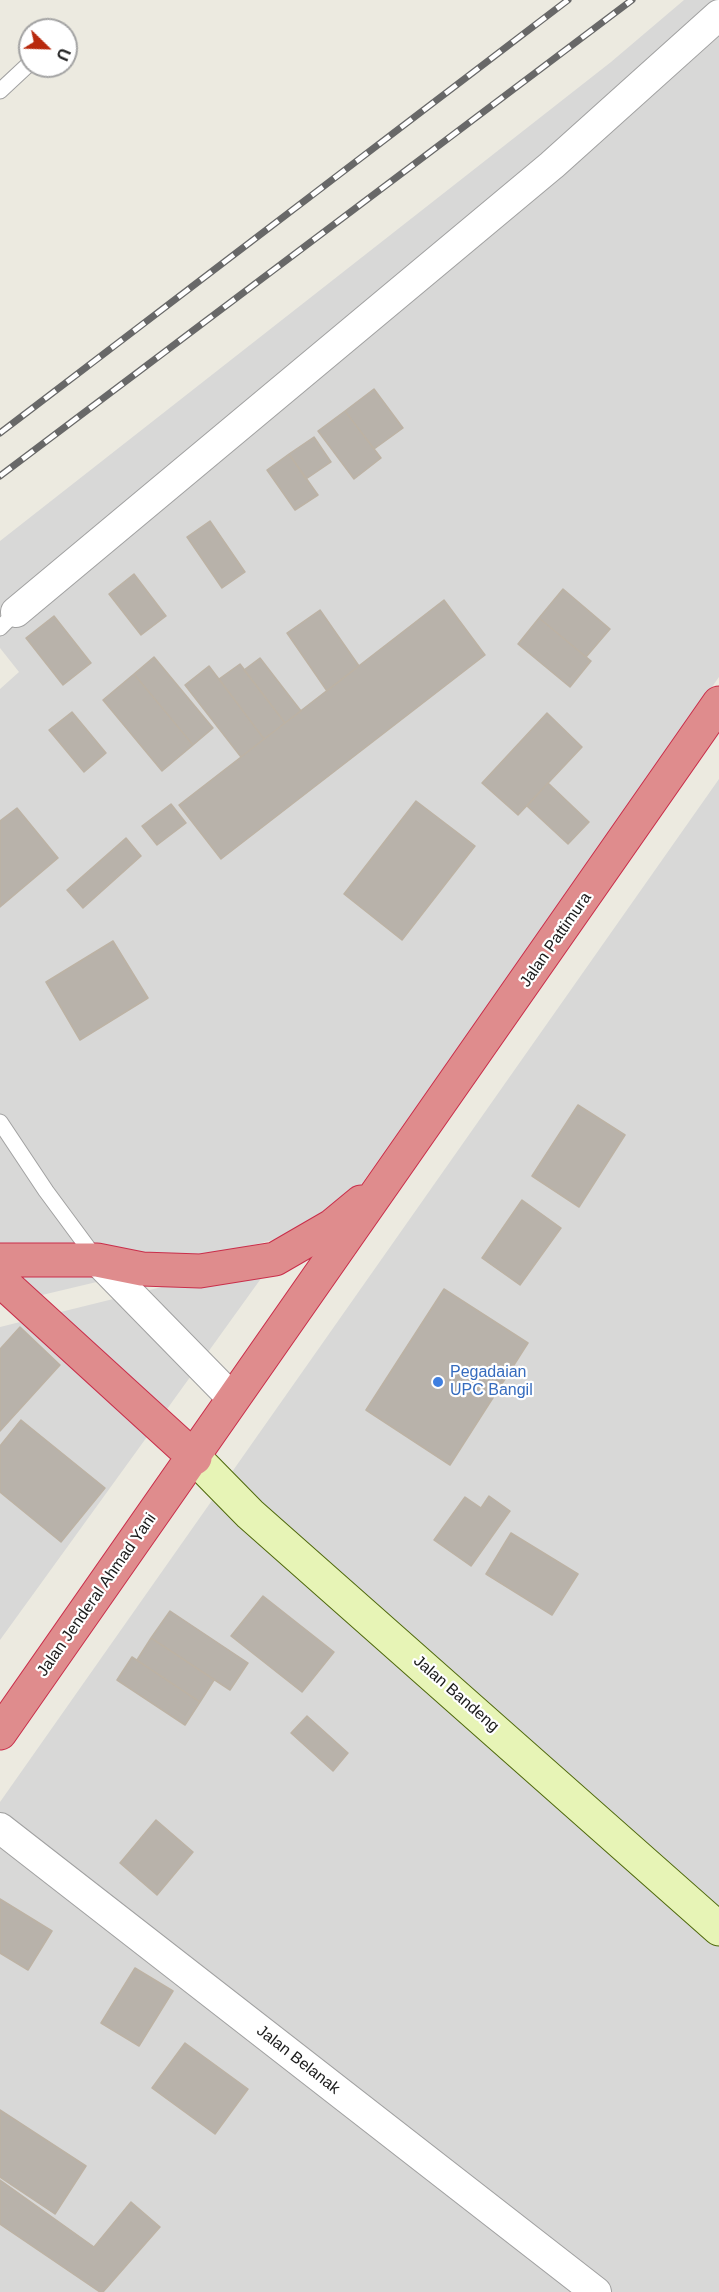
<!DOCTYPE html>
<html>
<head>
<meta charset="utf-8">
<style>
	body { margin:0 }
	#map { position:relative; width:719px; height:2292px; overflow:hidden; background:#eceae0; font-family:Helvetica,sans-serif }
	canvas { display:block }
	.north { position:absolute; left:18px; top:18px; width:60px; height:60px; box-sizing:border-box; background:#fff; border:2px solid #a3a3a3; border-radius:50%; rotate:113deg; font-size:16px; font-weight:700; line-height:24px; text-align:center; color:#1a1a1a }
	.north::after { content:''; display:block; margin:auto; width:21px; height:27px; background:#b8290d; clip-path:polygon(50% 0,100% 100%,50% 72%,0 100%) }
</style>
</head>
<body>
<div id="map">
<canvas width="719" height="2292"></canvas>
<div class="north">U</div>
</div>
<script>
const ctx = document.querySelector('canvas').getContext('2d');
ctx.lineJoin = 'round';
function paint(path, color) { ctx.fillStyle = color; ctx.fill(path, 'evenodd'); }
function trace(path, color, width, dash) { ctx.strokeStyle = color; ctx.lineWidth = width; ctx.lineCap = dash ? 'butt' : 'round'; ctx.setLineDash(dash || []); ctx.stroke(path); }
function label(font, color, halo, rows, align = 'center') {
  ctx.font = font + ' Helvetica,sans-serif'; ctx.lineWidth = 4.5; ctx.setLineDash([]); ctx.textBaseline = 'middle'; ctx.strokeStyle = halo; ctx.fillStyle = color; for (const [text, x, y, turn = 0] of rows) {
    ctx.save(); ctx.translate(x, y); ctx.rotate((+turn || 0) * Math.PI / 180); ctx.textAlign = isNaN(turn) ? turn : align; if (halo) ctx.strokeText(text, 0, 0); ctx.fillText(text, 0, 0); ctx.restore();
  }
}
const residential = new Path2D(`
	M 684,0 L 719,0 L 719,677 L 332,1226 L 0,1305 L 0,689 L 19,672 L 0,648 L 0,541 L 611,62 Z
	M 719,779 L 719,2292 L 0,2292 L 0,1802 Z
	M 275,1259 L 157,1423 L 0,1640 L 0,1327 Z`);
const building = new Path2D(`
	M 374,389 L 403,428 L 374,449 L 345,411 Z
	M 345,411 L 381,458 L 354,479 L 318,431 Z
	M 314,437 L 331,462 L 306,479 L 289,454 Z
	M 289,454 L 318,495 L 295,510 L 267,470 Z
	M 210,521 L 245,572 L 222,588 L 187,537 Z
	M 134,574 L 166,616 L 141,635 L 109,594 Z
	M 563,589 L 610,629 L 586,657 L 539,618 Z
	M 444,600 L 485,655 L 221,859 L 179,805 Z
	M 320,610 L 359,666 L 327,691 L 287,633 Z
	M 54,616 L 91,663 L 63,685 L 26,638 Z
	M 539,618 L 591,661 L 570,687 L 518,644 Z
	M 154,657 L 213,728 L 193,745 L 134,674 Z
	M 260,658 L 301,711 L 285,723 L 244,670 Z
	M 240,664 L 285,723 L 264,739 L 219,679 Z
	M 209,666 L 264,739 L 241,757 L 185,685 Z
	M 134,674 L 193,745 L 162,771 L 103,700 Z
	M 72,712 L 106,753 L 84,772 L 49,730 Z
	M 547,713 L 582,747 L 518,815 L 482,783 Z
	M 548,783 L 589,822 L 568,844 L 527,806 Z
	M 416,801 L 475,846 L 402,940 L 344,894 Z
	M 171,804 L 186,823 L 157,845 L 142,826 Z
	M 17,808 L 58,858 L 0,907 L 0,821 Z
	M 126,838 L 141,856 L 83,908 L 67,890 Z
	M 113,941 L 148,998 L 80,1040 L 46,982 Z
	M 578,1105 L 625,1135 L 579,1207 L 532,1176 Z
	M 522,1200 L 561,1228 L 520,1285 L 482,1258 Z
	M 444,1289 L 528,1343 L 450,1465 L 366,1410 Z
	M 20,1327 L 60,1365 L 0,1431 L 0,1349 Z
	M 21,1420 L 105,1488 L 61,1542 L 0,1492 L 0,1446 Z
	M 489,1496 L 510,1511 L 471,1566 L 434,1540 L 465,1497 L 481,1508 Z
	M 511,1533 L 578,1574 L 552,1615 L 486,1574 Z
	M 263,1596 L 334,1652 L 302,1692 L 231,1636 Z
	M 170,1611 L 248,1663 L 230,1690 L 151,1638 Z
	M 151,1638 L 214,1680 L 200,1702 L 137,1660 Z
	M 132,1657 L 200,1702 L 185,1725 L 117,1680 Z
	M 307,1716 L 348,1753 L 333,1771 L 291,1733 Z
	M 156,1820 L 193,1852 L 157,1895 L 120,1863 Z
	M 0,1899 L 52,1931 L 28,1970 L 0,1953 Z
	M 135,1968 L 173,1991 L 139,2046 L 101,2023 Z
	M 185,2043 L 248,2089 L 215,2134 L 152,2088 Z
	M 0,2110 L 86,2166 L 55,2214 L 0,2177 Z
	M 0,2180 L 94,2247 L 131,2202 L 160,2227 L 103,2292 L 100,2292 L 0,2224 Z`);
const lane = new Path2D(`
	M 0,91 L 30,63
	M 0,628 L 16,612
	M 0,1122 L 46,1191 L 97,1260`);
const street = new Path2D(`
	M 16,612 L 552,165 L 719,15
	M 97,1260 L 233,1399
	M 0,1828 L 596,2292`);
const secondary = new Path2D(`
	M 195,1458 L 250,1514 L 719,1929`);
const highway = new Path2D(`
	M 0,1260 L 97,1260 L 142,1269 L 200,1271 L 275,1259 L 332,1226 L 361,1202
	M 0,1280 L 195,1458
	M 0,1733 C 241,1391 481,1048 719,703`);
const rail = new Path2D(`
	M 0,433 L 568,0
	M 0,476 L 632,0`);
const markers = [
	[438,1382,6,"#3f7fe0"]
];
const streetNames = [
	["Jalan Pattimura",556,940,-55],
	["Jalan Jenderal Ahmad Yani",97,1595,-55],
	["Jalan Bandeng",456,1694,41],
	["Jalan Belanak",298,2060,38]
];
const shopNames = [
	["Pegadaian",450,1373],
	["UPC Bangil",450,1391]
];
paint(residential, '#d8d8d7');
paint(building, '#b8b2aa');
trace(building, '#bcb2a4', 1.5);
trace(lane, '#a1a1a1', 17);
trace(street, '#a1a1a1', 32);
trace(secondary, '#4e680b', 35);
trace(highway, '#c92e4a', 35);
trace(lane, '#fff', 15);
trace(street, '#fff', 30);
trace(secondary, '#e7f4b6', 33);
trace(highway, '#df8c8d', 33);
trace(rail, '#686868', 7);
trace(rail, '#fff', 4.5, [14]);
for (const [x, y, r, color] of markers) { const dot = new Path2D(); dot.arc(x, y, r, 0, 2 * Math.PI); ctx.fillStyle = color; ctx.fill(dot); trace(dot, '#fff', 2); }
label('16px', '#1a1a1a', '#fff', streetNames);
label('16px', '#366cbe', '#fff', shopNames, 'left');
</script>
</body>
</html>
